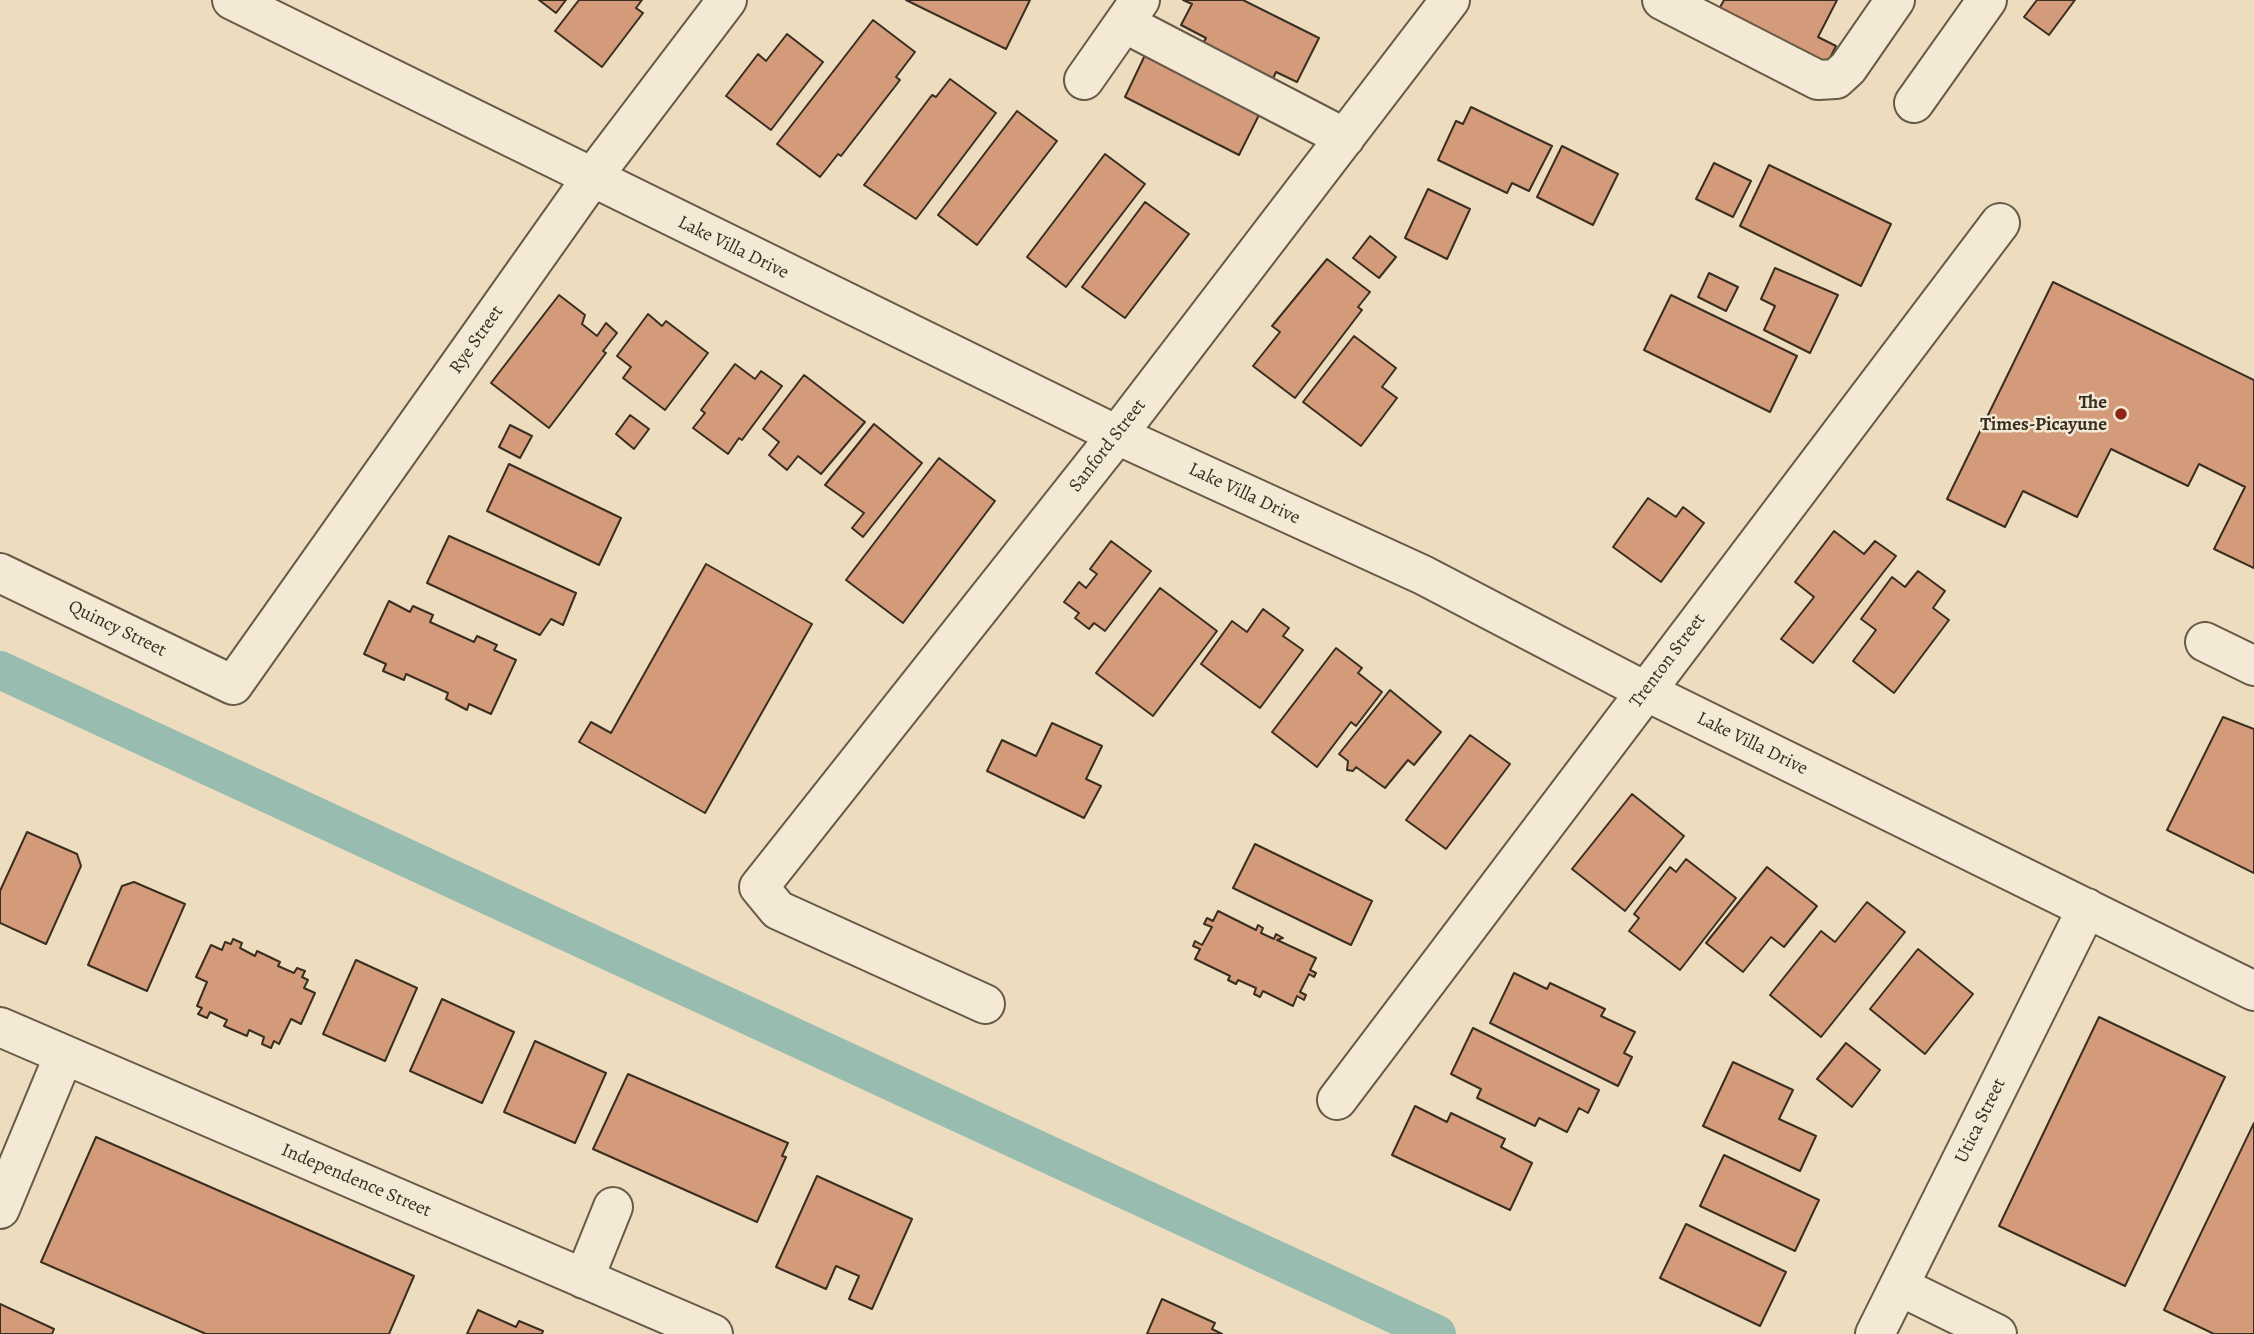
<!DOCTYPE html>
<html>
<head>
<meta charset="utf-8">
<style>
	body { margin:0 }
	canvas { display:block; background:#edddbe }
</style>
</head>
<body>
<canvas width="2254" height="1334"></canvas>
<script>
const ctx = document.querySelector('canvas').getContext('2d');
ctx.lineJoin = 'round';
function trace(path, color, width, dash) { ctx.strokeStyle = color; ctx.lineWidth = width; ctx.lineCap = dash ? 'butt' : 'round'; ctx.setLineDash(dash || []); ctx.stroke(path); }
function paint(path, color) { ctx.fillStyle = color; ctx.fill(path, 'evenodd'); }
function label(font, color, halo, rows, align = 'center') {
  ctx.font = font + ' Alegreya,serif'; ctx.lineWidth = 5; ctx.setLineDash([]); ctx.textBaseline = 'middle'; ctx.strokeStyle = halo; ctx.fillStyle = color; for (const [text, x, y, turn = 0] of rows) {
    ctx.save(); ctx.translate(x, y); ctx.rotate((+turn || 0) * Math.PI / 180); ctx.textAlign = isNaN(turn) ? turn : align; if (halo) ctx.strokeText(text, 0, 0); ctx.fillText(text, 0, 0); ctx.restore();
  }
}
const canal = new Path2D(`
	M 0,670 L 1437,1334`);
const building = new Path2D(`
	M 539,0 L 566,0 L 556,13 Z
	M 579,0 L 642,0 L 636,8 L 643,13 L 602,67 L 555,31 Z
	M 906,0 L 1030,0 L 1006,49 Z
	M 1183,0 L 1243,0 L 1319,38 L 1297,82 L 1276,72 L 1272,81 L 1202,45 L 1206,38 L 1181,25 L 1192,4 Z
	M 1724,0 L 1837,0 L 1818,37 L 1836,46 L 1825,68 L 1718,11 Z
	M 2037,0 L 2075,0 L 2049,35 L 2024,17 Z
	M 873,20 L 915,52 L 896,77 L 900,80 L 841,156 L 838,154 L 820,177 L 777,144 Z
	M 787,34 L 823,62 L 771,130 L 726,96 L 758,54 L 766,61 Z
	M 1146,53 L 1261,111 L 1239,155 L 1125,97 Z
	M 950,79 L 996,113 L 916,219 L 864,185 L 932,95 L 936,97 Z
	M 1471,107 L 1552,146 L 1529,191 L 1512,183 L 1507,193 L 1438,160 L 1456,121 L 1463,124 Z
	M 1017,111 L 1057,141 L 977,245 L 938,215 Z
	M 1562,146 L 1618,174 L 1593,225 L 1537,197 Z
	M 1105,154 L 1145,184 L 1066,287 L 1027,257 Z
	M 1714,163 L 1751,181 L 1733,217 L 1696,199 Z
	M 1769,165 L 1891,224 L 1861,286 L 1740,226 Z
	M 1428,189 L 1470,209 L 1447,259 L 1405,238 Z
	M 1145,202 L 1189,234 L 1125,318 L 1082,287 Z
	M 1370,236 L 1396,257 L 1379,278 L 1353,258 Z
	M 1327,259 L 1370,292 L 1358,307 L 1362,310 L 1295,398 L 1253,366 L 1280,332 L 1272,326 Z
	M 1775,268 L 1838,295 L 1810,353 L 1764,330 L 1775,306 L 1761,299 Z
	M 1709,273 L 1738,287 L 1726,311 L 1698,297 Z
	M 2053,282 L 2254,380 L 2254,568 L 2214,549 L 2245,487 L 2199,464 L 2188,486 L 2111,449 L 2077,517 L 2023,491 L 2005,527 L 1947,499 Z
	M 559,295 L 585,315 L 582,324 L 597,336 L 606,323 L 617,333 L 603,351 L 606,353 L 549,428 L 491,383 Z
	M 1671,295 L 1797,356 L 1770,412 L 1644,350 Z
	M 648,314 L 662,326 L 666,321 L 708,353 L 665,410 L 623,378 L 631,367 L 617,356 Z
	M 1354,336 L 1396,368 L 1382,387 L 1397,398 L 1361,446 L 1303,402 Z
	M 735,364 L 755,379 L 761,371 L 782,386 L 742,440 L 739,438 L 728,454 L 693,428 L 705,413 L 701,410 Z
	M 804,375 L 865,422 L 821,474 L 798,456 L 787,470 L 769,455 L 779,442 L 763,429 Z
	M 630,415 L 649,429 L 634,449 L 616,434 Z
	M 874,424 L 922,463 L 863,537 L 852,528 L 864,513 L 825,485 Z
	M 510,425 L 532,436 L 520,458 L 499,447 Z
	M 939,458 L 995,501 L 903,623 L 846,580 Z
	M 509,464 L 621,518 L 599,565 L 487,511 Z
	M 1648,498 L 1676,517 L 1683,507 L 1704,523 L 1661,582 L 1613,547 Z
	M 1834,531 L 1864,554 L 1875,541 L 1896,556 L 1813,663 L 1781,639 L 1814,597 L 1795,582 Z
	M 449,536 L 576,593 L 563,625 L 551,619 L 540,635 L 427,583 Z
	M 1111,541 L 1151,571 L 1105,631 L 1094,623 L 1089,629 L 1075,618 L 1079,613 L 1064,602 L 1079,582 L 1086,588 L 1097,574 L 1090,569 Z
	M 706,564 L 812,624 L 705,813 L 579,742 L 591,722 L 611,733 Z
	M 1918,571 L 1945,591 L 1933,608 L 1949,620 L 1894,693 L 1853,661 L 1876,630 L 1861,619 L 1892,577 L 1905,587 Z
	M 1160,588 L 1217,631 L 1153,716 L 1096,673 Z
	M 389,601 L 410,612 L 413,606 L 433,615 L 430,622 L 474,642 L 477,636 L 497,645 L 494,650 L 516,660 L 491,714 L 469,704 L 467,710 L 446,699 L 448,693 L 406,674 L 404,680 L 383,671 L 386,664 L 364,654 Z
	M 1263,609 L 1289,628 L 1283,636 L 1303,650 L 1260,708 L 1201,664 L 1232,621 L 1247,632 Z
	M 1336,648 L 1362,668 L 1358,673 L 1382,692 L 1356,726 L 1351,722 L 1317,767 L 1272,732 Z
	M 1390,690 L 1441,732 L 1414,765 L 1408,760 L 1385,788 L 1356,767 L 1353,771 L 1347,770 L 1348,761 L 1339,754 Z
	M 2223,717 L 2254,729 L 2254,873 L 2167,830 Z
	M 1052,723 L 1102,746 L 1086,779 L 1101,786 L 1084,818 L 987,771 L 1002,740 L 1036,756 Z
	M 1470,735 L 1510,764 L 1446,849 L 1406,820 Z
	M 1632,794 L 1684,836 L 1625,911 L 1572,869 Z
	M 27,832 L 77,854 L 81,866 L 46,944 L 0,923 L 0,891 Z
	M 1255,844 L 1372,901 L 1351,945 L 1233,888 Z
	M 1686,859 L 1736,898 L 1680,970 L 1629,931 L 1639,918 L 1634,914 L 1670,867 L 1676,872 Z
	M 1767,867 L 1817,906 L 1784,947 L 1771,937 L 1743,972 L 1706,943 Z
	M 134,882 L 185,904 L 147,991 L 88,965 L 122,886 Z
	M 1867,902 L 1905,932 L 1821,1037 L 1770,995 L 1821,931 L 1835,942 Z
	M 1218,911 L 1256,930 L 1258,925 L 1263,928 L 1261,933 L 1274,939 L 1276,934 L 1283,938 L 1277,940 L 1316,958 L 1310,970 L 1316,973 L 1314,977 L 1309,974 L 1300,992 L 1306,995 L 1304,1000 L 1297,996 L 1293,1006 L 1263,991 L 1260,997 L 1254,994 L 1256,988 L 1238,980 L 1236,984 L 1228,980 L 1230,976 L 1195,959 L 1200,949 L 1193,946 L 1195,941 L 1202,945 L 1212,927 L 1204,924 L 1207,918 L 1213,921 Z
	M 233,939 L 242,943 L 240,948 L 255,956 L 257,951 L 280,962 L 278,966 L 294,973 L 297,968 L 305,971 L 302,977 L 308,980 L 304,988 L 315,993 L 301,1024 L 291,1019 L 279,1044 L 274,1041 L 271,1048 L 262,1044 L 264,1037 L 249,1030 L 247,1036 L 224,1026 L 227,1020 L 210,1012 L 207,1018 L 198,1014 L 202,1008 L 197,1006 L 207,982 L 196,977 L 211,945 L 222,950 L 225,942 L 231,944 Z
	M 1918,949 L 1973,994 L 1925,1054 L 1870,1009 Z
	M 356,960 L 417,988 L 385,1061 L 323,1034 Z
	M 1514,973 L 1547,989 L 1550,983 L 1605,1009 L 1601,1016 L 1635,1032 L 1624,1053 L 1632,1057 L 1618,1086 L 1490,1023 Z
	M 442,999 L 514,1032 L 482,1103 L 410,1071 Z
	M 2099,1017 L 2225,1077 L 2125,1286 L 1999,1226 Z
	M 1473,1028 L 1599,1090 L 1588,1113 L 1579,1108 L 1567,1132 L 1539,1118 L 1535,1126 L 1477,1098 L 1481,1089 L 1451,1074 Z
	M 535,1041 L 606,1073 L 575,1143 L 504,1112 Z
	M 1846,1043 L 1880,1070 L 1852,1107 L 1817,1079 Z
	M 1733,1062 L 1793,1090 L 1779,1119 L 1816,1136 L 1800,1171 L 1703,1126 Z
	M 628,1074 L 788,1143 L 782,1156 L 786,1157 L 757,1222 L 593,1149 Z
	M 1415,1106 L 1447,1122 L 1451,1113 L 1505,1139 L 1501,1147 L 1532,1163 L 1510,1210 L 1392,1155 Z
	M 2254,1123 L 2254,1334 L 2214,1334 L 2164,1310 Z
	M 96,1137 L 414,1276 L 389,1334 L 206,1334 L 41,1262 Z
	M 1724,1155 L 1819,1200 L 1795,1251 L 1700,1206 Z
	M 817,1176 L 912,1219 L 872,1309 L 849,1299 L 859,1276 L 836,1266 L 826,1289 L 776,1267 Z
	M 1686,1224 L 1786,1272 L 1760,1326 L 1660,1278 Z
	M 1162,1299 L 1215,1323 L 1212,1329 L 1222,1334 L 1147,1334 Z
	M 0,1304 L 54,1329 L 52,1334 L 0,1334 Z
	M 478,1310 L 516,1327 L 519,1321 L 543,1331 L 542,1334 L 467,1334 Z`);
const minor = new Path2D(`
	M 232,0 L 1117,435 L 1423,575 L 1645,691 L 2254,991
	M 1662,0 L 1818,80 L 1836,79 L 1848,68 L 1895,0
	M 1124,23 L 1345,138
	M 1084,80 L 1140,0
	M 1914,103 L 1987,0
	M 0,573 L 233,685 L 591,179 L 727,0
	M 2205,642 L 2254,666
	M 985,1004 L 778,910 L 759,887 L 1117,435 L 1450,0
	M 0,1027 L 713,1334
	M 1337,1100 L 2000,223
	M 0,1209 L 64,1055
	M 584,1279 L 613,1207
	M 1899,1286 L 1997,1334
	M 1875,1334 L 2087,908`);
const markers = [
	[2121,414,7,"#8f2418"]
];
const streetNames = [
	["Lake Villa Drive",733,248,26],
	["Rye Street",477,340,-55],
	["Sanford Street",1108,446,-52],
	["Lake Villa Drive",1244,494,25],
	["Quincy Street",117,629,26],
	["Trenton Street",1668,661,-53],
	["Lake Villa Drive",1752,744,26],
	["Utica Street",1981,1121,-64],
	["Independence Street",356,1181,23]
];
const poiNames = [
	["The",2107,403],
	["Times-Picayune",2107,425]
];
trace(canal, '#99bcb0', 38);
paint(building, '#d49b7b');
trace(building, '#3a2e21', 2);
trace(minor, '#675a48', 42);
trace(minor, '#f3e9d5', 38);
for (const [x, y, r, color] of markers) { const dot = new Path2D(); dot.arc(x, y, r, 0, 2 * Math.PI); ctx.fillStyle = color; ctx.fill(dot); trace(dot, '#f3e9d5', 2.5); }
label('19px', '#3a2e21', '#f3e9d5', streetNames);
label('bold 19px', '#3a2e21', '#f3e9d5', poiNames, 'right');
</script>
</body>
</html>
